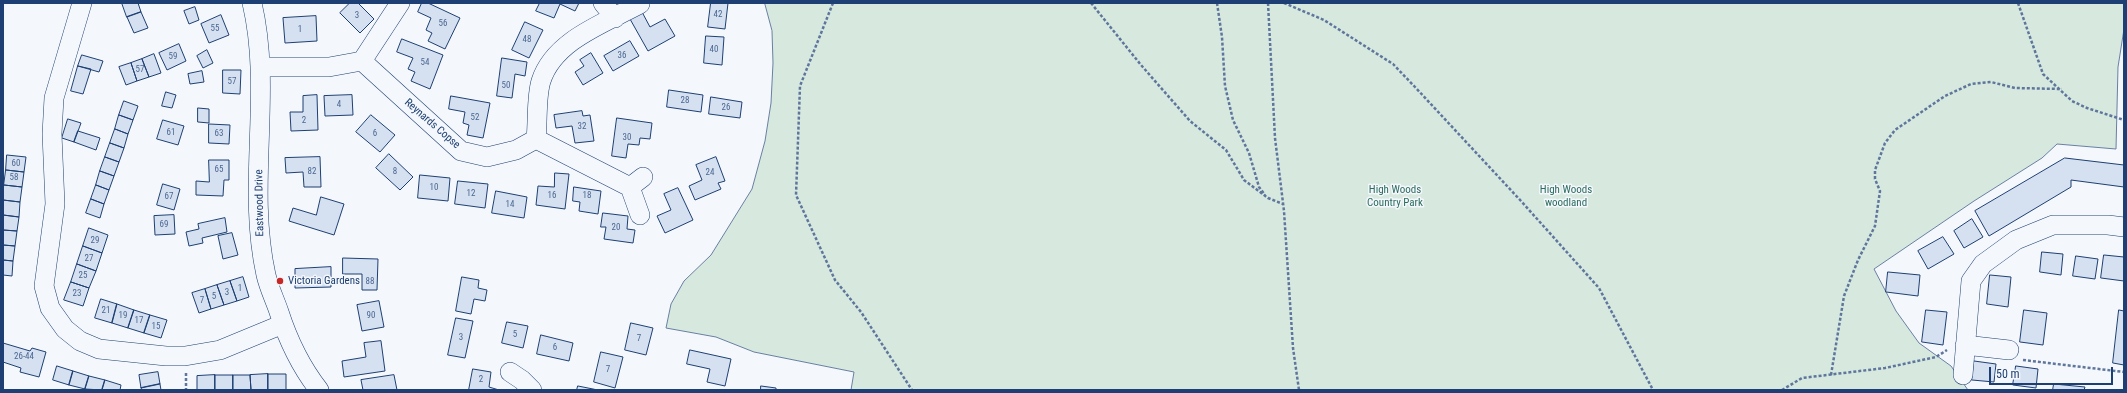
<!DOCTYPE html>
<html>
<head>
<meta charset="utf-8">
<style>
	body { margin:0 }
	#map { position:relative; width:2127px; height:393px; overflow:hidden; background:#f4f7fb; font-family:"Roboto Condensed",sans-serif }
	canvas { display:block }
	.frame { position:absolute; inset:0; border:4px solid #1d3f73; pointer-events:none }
	.scale { position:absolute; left:1989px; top:367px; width:124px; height:18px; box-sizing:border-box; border:2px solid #1d3f73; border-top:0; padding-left:5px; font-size:12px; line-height:14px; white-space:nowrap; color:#1d3f73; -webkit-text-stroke:3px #f4f7fb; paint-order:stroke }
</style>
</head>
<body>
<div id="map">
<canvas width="2127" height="393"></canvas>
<div class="frame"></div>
<div class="scale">50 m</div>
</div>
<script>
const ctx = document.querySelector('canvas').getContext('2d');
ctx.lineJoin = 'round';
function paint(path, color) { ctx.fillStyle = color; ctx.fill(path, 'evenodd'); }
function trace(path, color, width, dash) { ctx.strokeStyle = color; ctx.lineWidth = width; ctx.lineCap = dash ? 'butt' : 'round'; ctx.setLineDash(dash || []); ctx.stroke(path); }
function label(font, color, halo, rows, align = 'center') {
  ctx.font = font + ' "Roboto Condensed",sans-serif'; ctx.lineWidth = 3; ctx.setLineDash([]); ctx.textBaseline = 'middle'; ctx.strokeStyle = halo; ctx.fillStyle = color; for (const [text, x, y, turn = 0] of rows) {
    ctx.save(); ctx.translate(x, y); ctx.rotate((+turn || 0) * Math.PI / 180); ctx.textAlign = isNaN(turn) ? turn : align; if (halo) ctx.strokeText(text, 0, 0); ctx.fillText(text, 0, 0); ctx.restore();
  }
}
const green = new Path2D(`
	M 765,3 L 2124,3 L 2124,29 L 2118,67 L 2116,149 L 2057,144 L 2042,158 L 1974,201 L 1874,269 L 1896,311 L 1919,343 L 1951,366 L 1968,390 L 851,390 L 854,372 L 754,352 L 716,337 L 666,328 L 671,304 L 684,281 L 711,255 L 752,189 L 765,141 L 771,103 L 773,63 L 772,31 Z`);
const building = new Path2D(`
	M 122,3 L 138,3 L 141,12 L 127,17 Z
	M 350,3 L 358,3 L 374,19 L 360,33 L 340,13 Z
	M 422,3 L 428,3 L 460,18 L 445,49 L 428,41 L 432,33 L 426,30 L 431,18 L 418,12 Z
	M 540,3 L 579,3 L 575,11 L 560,4 L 554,18 L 536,11 Z
	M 711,3 L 728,3 L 725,29 L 708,27 Z
	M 195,7 L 199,20 L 189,24 L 184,11 Z
	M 141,12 L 148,28 L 134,33 L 127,17 Z
	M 642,12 L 650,27 L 665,19 L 675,36 L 648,51 L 630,19 Z
	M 221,15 L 229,35 L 209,43 L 201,24 Z
	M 316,16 L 317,41 L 285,43 L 283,18 Z
	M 525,22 L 543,30 L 529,58 L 512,50 Z
	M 706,36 L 724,37 L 722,65 L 704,63 Z
	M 402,39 L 443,55 L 430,89 L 411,81 L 415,72 L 408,69 L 413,58 L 397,52 Z
	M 630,41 L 639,56 L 613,71 L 604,56 Z
	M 179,44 L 186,61 L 167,70 L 159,53 Z
	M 207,50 L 213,63 L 203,68 L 197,56 Z
	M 591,53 L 603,73 L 583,85 L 575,72 L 584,66 L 580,60 Z
	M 154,54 L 161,73 L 149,77 L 142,59 Z
	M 82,55 L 103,61 L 99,72 L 78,66 Z
	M 502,58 L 527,62 L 525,76 L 515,74 L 512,98 L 497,96 Z
	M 142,59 L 149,77 L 137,81 L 131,63 Z
	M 131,63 L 137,81 L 126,85 L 119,67 Z
	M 78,66 L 91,69 L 83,94 L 71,91 Z
	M 223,70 L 241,70 L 240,94 L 223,93 Z
	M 202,71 L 204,82 L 190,84 L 188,74 Z
	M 669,90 L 703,95 L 701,112 L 667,107 Z
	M 166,92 L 176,95 L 172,108 L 162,106 Z
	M 317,95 L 318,130 L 291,131 L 290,112 L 303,112 L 303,96 Z
	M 352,95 L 353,115 L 325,116 L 324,96 Z
	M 451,96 L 490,103 L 483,138 L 467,135 L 469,125 L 463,123 L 465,112 L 449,109 Z
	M 711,97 L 742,102 L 740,118 L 709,114 Z
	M 124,101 L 138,106 L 133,120 L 119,115 Z
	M 198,108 L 209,109 L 209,123 L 198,122 Z
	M 582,111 L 583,116 L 590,115 L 594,141 L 575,143 L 572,126 L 556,128 L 554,115 Z
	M 119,115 L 133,120 L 128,134 L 115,129 Z
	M 371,115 L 395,135 L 380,152 L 356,132 Z
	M 617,118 L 652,123 L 650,139 L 640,138 L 639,145 L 628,144 L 626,158 L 612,156 Z
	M 68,119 L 81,123 L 74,142 L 62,138 Z
	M 163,120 L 184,126 L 178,145 L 157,139 Z
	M 209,124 L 230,125 L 229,144 L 209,143 Z
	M 115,129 L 128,134 L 124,148 L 110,143 Z
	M 78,131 L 100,138 L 96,150 L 74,142 Z
	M 110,143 L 124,148 L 119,162 L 105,157 Z
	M 389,154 L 413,177 L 400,190 L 376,168 Z
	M 7,155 L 26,157 L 24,172 L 6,170 Z
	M 105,157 L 119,162 L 114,176 L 100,171 Z
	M 320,157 L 321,187 L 304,187 L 303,172 L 286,173 L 285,158 Z
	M 716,157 L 725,181 L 718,183 L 721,189 L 695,200 L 689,186 L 702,180 L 696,165 Z
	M 2065,158 L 2124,165 L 2124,187 L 2071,180 L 2071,187 L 1989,236 L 1975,211 Z
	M 209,160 L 229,160 L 229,180 L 224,180 L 223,196 L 196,195 L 196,181 L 209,182 Z
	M 6,170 L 24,172 L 22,187 L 4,185 Z
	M 100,171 L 114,176 L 109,190 L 96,185 Z
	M 555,173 L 569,174 L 565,209 L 536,205 L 538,186 L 554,187 Z
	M 420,175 L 450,178 L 448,201 L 418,198 Z
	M 458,181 L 488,184 L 485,208 L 455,204 Z
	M 163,184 L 180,189 L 174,210 L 157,205 Z
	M 4,185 L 22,187 L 20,202 L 3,200 Z
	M 96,185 L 109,190 L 104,204 L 91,199 Z
	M 574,187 L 601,191 L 598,214 L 579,211 L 580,202 L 573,201 Z
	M 678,188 L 693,220 L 665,233 L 657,216 L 671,210 L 664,194 Z
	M 496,191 L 527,197 L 524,218 L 492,213 Z
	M 321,197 L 344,204 L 334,235 L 289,221 L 293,208 L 316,215 Z
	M 91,199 L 104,204 L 100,218 L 86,213 Z
	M 3,200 L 20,202 L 19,217 L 3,215 Z
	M 603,213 L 628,216 L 627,229 L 635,230 L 633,243 L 604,239 L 606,227 L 601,227 Z
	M 3,215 L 19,217 L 17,231 L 3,230 Z
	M 174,215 L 175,234 L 155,235 L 154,216 Z
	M 225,218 L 227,232 L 202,238 L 203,243 L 189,246 L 186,232 L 199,229 L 198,224 Z
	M 1972,219 L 1983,237 L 1964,248 L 1954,231 Z
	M 89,228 L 108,235 L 102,253 L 83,246 Z
	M 3,230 L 17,231 L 15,246 L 3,245 Z
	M 232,233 L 238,255 L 223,259 L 218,236 Z
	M 1943,237 L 1954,254 L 1928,269 L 1918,251 Z
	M 3,245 L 15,246 L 13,261 L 3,260 Z
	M 83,246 L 102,253 L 96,271 L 77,264 Z
	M 2042,252 L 2063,254 L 2061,275 L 2040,272 Z
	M 2104,255 L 2124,257 L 2124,281 L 2101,278 Z
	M 2076,256 L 2098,259 L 2095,279 L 2073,276 Z
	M 343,258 L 378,259 L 377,290 L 362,290 L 362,274 L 343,274 Z
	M 3,260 L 13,261 L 12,276 L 3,275 Z
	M 77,264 L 96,271 L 89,288 L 71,282 Z
	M 331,267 L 331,287 L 295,288 L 295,269 Z
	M 1888,272 L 1920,275 L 1918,296 L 1886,292 Z
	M 1990,275 L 2011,277 L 2008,307 L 1987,304 Z
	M 243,277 L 249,297 L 237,301 L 230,281 Z
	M 462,277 L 479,280 L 478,288 L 487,290 L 485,301 L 474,299 L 471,314 L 456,311 Z
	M 230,281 L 237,301 L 224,305 L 217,285 Z
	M 71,282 L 89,288 L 83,306 L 64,300 Z
	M 217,285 L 224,305 L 211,309 L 205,289 Z
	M 205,289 L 211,309 L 199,313 L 192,293 Z
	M 101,299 L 117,304 L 112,323 L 95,318 Z
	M 379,301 L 384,327 L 362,331 L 357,305 Z
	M 117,304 L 134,310 L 128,328 L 112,323 Z
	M 134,310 L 150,315 L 144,333 L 128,328 Z
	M 1926,310 L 1947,312 L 1943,345 L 1922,342 Z
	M 2024,310 L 2047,313 L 2043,345 L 2020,342 Z
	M 2119,310 L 2124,311 L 2124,365 L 2113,363 Z
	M 150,315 L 167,320 L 161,338 L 144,333 Z
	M 456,318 L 473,321 L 465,358 L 448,355 Z
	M 507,322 L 528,326 L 523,348 L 502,343 Z
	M 631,323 L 653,328 L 646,355 L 625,350 Z
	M 541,335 L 573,343 L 569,361 L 537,354 Z
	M 381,341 L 385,371 L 344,377 L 342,361 L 366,357 L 364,343 Z
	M 3,343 L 30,351 L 32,348 L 46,352 L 39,377 L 20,372 L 21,368 L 3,362 Z
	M 690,350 L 731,359 L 725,386 L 707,382 L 710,369 L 687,364 Z
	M 601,352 L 623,357 L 615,388 L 594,382 Z
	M 1974,361 L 1996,364 L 1994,382 L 1972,380 Z
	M 57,366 L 73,371 L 69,385 L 53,380 Z
	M 2016,366 L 2038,369 L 2036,388 L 2013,385 Z
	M 473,369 L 491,372 L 489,387 L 499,390 L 469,390 Z
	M 73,371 L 89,376 L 85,389 L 69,385 Z
	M 158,372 L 160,384 L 141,388 L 139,375 Z
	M 268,374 L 268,390 L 251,390 L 250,375 Z
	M 268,374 L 286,374 L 286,390 L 268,390 Z
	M 215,375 L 215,390 L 197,390 L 197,376 Z
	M 215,375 L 233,375 L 233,390 L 215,390 Z
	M 233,375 L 250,375 L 251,390 L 233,390 Z
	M 394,375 L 397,390 L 363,390 L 361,380 Z
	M 89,376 L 105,380 L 102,390 L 85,389 Z
	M 105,380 L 121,385 L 120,390 L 102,390 Z
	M 160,384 L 161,390 L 142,390 L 141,388 Z
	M 2054,384 L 2085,387 L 2084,390 L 2053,390 Z
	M 578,386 L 598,390 L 577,390 Z
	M 761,386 L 776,388 L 776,390 L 761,390 Z`);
const path = new Path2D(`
	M 833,3 L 800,86 L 796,195 L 835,280 L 861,312 L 912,390
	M 1091,3 L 1141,65 L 1190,121 L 1226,150 L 1244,180 L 1268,198 L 1283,204
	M 1217,3 L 1222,37 L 1225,86 L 1233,120 L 1249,153 L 1259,187 L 1265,195
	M 1268,3 L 1275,138 L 1284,211 L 1293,348 L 1299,390
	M 1284,3 L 1324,20 L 1393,64 L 1415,87 L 1521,201 L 1599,288 L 1653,390
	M 2018,3 L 2043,74 L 2072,101 L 2087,108 L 2124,120
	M 2023,360 L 2124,372
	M 186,373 L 186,390
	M 1831,375 L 1844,296 L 1858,260 L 1875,226 L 1880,191 L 1875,179 L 1875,170 L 1885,143 L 1895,130 L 1945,96 L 1971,84 L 1991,82 L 2015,88 L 2062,89
	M 1782,390 L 1802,378 L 1885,368 L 1936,357 L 1947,350`);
const minor = new Path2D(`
	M 82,3 L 54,98 L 52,134 L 55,204 L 44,286 L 50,308 L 65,329 L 80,341 L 99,349 L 166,356 L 185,356 L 220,350 L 283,324
	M 252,3 C 273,92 246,185 266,275 C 269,288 275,300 279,312 C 288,340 301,367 319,390
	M 603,3 L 615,18
	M 362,61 L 461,151 L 487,157 L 516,150 L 536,139 C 538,122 536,97 541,81 C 554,40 605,23 640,4
	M 262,67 L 329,67 L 362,61 L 400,3
	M 536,139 L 630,187 L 640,215
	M 630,187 L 643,177
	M 1965,345 L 2009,350
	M 510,372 L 522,380 L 532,390
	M 1963,375 L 1971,281 L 1983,264 L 2016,240 L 2053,225 L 2108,225 L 2124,227`);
const markers = [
	[280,281,4,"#c62828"]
];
const numberNames = [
	["42",718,15],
	["3",357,16],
	["56",443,24],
	["55",215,29],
	["1",300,30],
	["48",527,40],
	["40",714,50],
	["36",622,56],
	["59",173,57],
	["54",425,63],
	["57",140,70],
	["57",232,82],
	["50",506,86],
	["28",685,101],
	["4",339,105],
	["26",726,108],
	["52",475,118],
	["2",304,121],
	["32",582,127],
	["61",171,133],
	["63",219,134],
	["6",375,134],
	["30",627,138],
	["60",16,164],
	["65",219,170],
	["82",312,172],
	["8",395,172],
	["24",710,173],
	["58",14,178],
	["10",434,188],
	["12",471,194],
	["16",552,196],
	["18",587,196],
	["67",169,197],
	["14",510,205],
	["69",164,225],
	["20",616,228],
	["29",95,241],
	["27",89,259],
	["25",83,276],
	["88",370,282],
	["1",240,289],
	["3",227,293],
	["23",77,294],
	["5",214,297],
	["7",202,301],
	["21",106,311],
	["19",123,316],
	["90",371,316],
	["17",139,321],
	["15",156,327],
	["5",515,335],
	["3",461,338],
	["7",639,339],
	["6",555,348],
	["26-44",24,357],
	["7",608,370],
	["2",481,380]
];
const streetNames = [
	["Reynards Copse",432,124,41],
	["Eastwood Drive",260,203,-91]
];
const parkNames = [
	["High Woods",1395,190],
	["Country Park",1395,203],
	["High Woods",1566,190],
	["woodland",1566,203]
];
const poiNames = [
	["Victoria Gardens",288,281]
];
paint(green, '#d7e8df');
trace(green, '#687fa3', 1);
paint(building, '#d5e0f0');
trace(building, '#1d3f73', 1);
trace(minor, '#1d3f73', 20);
trace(path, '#5e769c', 2.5, [3, 2]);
trace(minor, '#f4f7fb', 19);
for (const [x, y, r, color] of markers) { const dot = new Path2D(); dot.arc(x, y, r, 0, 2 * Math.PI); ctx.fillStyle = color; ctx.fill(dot); trace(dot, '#f4f7fb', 1.5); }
label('9px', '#4b6792', null, numberNames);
label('11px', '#1d3f73', '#f4f7fb', streetNames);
label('11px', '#2c6c60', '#f4f7fb', parkNames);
label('11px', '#1d3f73', '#f4f7fb', poiNames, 'left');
</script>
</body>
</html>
